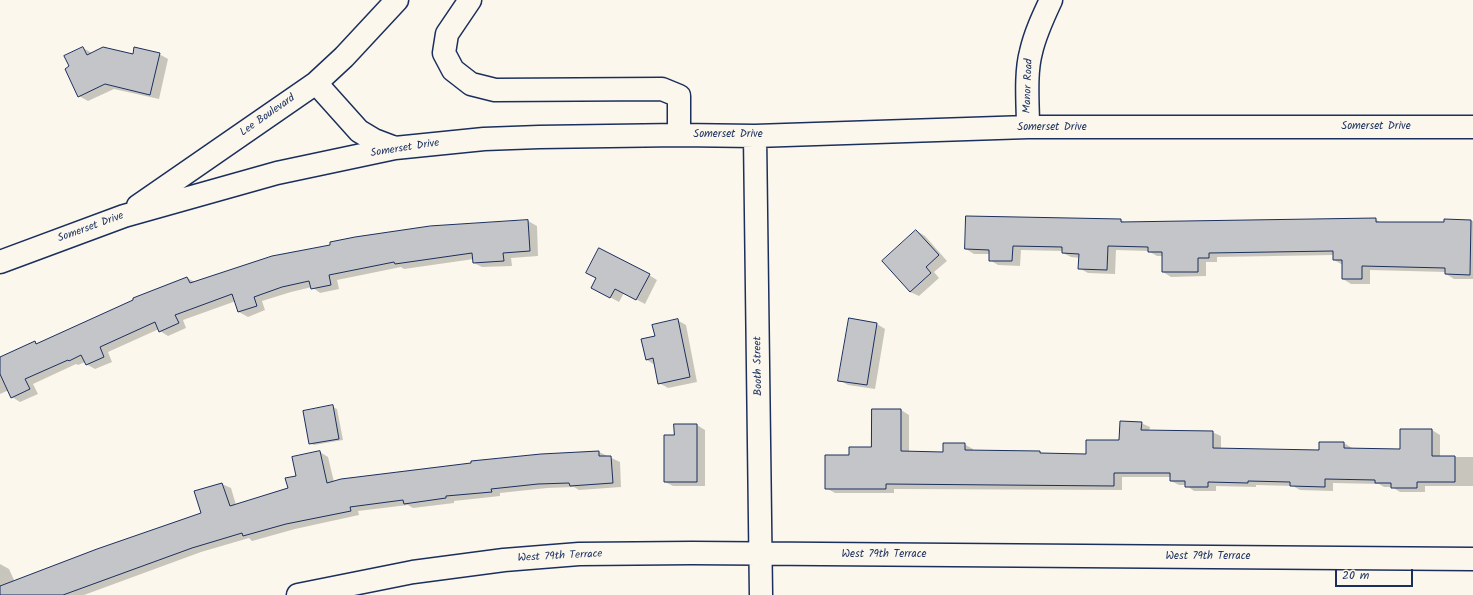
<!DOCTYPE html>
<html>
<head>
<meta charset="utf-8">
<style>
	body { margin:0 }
	#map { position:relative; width:1473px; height:595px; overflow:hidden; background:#fbf7ec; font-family:Kalam,sans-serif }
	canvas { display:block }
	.scale { position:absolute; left:1335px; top:569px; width:78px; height:18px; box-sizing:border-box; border:2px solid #1b2f5e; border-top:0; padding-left:5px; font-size:12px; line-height:14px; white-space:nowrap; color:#1b2f5e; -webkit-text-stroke:3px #fbf7ec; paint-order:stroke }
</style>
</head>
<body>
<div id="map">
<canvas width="1473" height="595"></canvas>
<div class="scale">20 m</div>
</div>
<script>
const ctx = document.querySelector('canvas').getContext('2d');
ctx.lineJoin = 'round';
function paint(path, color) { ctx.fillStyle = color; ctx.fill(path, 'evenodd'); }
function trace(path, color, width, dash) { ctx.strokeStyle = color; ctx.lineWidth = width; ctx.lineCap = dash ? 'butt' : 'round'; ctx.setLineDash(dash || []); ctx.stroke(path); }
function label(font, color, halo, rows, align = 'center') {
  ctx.font = font + ' Kalam,sans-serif'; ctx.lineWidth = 4; ctx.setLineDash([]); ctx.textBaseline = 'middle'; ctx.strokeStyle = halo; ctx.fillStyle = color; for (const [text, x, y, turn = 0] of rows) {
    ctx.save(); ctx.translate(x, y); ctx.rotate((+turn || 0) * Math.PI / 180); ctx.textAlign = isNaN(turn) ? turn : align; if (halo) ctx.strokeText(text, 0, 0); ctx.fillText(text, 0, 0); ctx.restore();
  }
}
const shadow = new Path2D(`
	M 83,48 L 92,53 L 134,56 L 159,54 L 168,59 L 159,99 L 114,89 L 88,101 L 79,96 L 70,67 Z
	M 1375,219 L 1381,223 L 1445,223 L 1445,220 L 1473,221 L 1473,279 L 1454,279 L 1446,274 L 1446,272 L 1370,270 L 1370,284 L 1351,284 L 1343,279 L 1343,265 L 1334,260 L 1334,255 L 1217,257 L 1217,262 L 1206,262 L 1206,276 L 1171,277 L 1163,272 L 1163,256 L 1157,256 L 1148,251 L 1116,250 L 1115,274 L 1088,273 L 1079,268 L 1080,258 L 1071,257 L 1063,253 L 1063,251 L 1021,250 L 1020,266 L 998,265 L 990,260 L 990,254 L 974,254 L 966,249 L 1121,220 L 1126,223 Z
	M 528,221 L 537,226 L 538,256 L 511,258 L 512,266 L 482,267 L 474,263 L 474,259 L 404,269 L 401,267 L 337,280 L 339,289 L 320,293 L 312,287 L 291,292 L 262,301 L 265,310 L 248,317 L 239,312 L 236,301 L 183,320 L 186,328 L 168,336 L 160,331 L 159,329 L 108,352 L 112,362 L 95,369 L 86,364 L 85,362 L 78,365 L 76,364 L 33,384 L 38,394 L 20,402 L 12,397 L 9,390 L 0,394 L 0,358 L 35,342 L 38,344 L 135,300 L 134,299 L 187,278 L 195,282 L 430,227 Z
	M 917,231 L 925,236 L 947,261 L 934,272 L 939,278 L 919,296 L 910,292 Z
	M 649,275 L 657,280 L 645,304 L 624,293 L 619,302 L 600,292 Z
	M 677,320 L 686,325 L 697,382 L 668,388 L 659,383 L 655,365 L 647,360 L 656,337 Z
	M 850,320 L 877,324 L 885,329 L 875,389 L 848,385 L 839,380 Z
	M 333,407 L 337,409 L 343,440 L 314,445 L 310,443 Z
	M 873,410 L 901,410 L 909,415 L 909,452 L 944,453 L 964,444 L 973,449 L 973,451 L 1040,452 L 1043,454 L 1087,455 L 1120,441 L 1141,423 L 1150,427 L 1149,431 L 1212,432 L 1221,436 L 1221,449 L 1320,451 L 1320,443 L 1344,443 L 1352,448 L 1401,450 L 1401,430 L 1432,430 L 1440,435 L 1440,457 L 1473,457 L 1473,486 L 1425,486 L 1425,492 L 1400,492 L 1392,487 L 1384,487 L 1379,484 L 1333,483 L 1333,491 L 1300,490 L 1293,486 L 1256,485 L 1256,487 L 1216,486 L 1216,491 L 1194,491 L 1186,485 L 1179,485 L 1171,481 L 1171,477 L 1122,477 L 1122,490 L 894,489 L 894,493 L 835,493 L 826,488 L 850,456 L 872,448 Z
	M 697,425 L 705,430 L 705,486 L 673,486 L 665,482 L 675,436 Z
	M 320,452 L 328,457 L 334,482 L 599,452 L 620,462 L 621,487 L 579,490 L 574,487 L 547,488 L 500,493 L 500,496 L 454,501 L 454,503 L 413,508 L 408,505 L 358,511 L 359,515 L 295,529 L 252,541 L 249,538 L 201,552 L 84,595 L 0,595 L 0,564 L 9,569 L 14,580 L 16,581 L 202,514 L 196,491 L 222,484 L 231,488 L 236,505 L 289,489 L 297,476 Z`);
const building = new Path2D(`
	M 83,47 L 87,55 L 103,47 L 133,54 L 134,47 L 160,53 L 150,95 L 105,84 L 78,97 L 65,69 L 69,66 L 64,56 Z
	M 966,216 L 1121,219 L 1121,222 L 1376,218 L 1376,222 L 1444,222 L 1444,219 L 1471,220 L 1470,275 L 1445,274 L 1445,268 L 1362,266 L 1362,279 L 1342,279 L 1342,260 L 1333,260 L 1333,251 L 1209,253 L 1209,258 L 1198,258 L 1198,272 L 1162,272 L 1162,252 L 1148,252 L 1148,247 L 1108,246 L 1107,270 L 1078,269 L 1079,254 L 1062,253 L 1062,247 L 1013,246 L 1012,261 L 989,261 L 989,250 L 965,249 Z
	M 528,220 L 530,251 L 503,253 L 504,261 L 473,263 L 472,253 L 395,264 L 394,262 L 329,275 L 331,285 L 311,289 L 309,281 L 282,287 L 254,297 L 257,306 L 238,312 L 232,294 L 175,315 L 179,323 L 159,332 L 155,322 L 100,347 L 104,357 L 86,365 L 81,355 L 69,361 L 68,360 L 25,379 L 30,389 L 11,398 L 0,374 L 0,357 L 35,341 L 36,344 L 133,300 L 133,298 L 187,277 L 190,283 L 272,256 L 330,245 L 330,242 L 355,237 L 430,226 Z
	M 916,230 L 939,255 L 926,267 L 931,273 L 910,292 L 882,261 Z
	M 599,248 L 650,274 L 636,300 L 615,289 L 610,298 L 591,288 L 596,278 L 586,273 Z
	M 849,318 L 877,323 L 867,385 L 838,381 Z
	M 678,319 L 690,377 L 658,384 L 653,358 L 646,360 L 641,339 L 655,336 L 652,325 Z
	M 333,405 L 339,439 L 309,444 L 303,411 Z
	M 872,409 L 901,409 L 901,451 L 943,452 L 943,443 L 965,443 L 965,450 L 1040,451 L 1040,453 L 1086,454 L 1086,440 L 1119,440 L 1120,421 L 1142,422 L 1141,430 L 1213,431 L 1213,448 L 1319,450 L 1319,442 L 1344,442 L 1344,448 L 1400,449 L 1400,429 L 1432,429 L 1432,456 L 1455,456 L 1455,482 L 1417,482 L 1417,488 L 1391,488 L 1391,483 L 1375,483 L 1375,480 L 1325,479 L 1325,487 L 1290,486 L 1290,482 L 1248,481 L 1248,483 L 1208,482 L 1208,487 L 1185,487 L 1185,481 L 1170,481 L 1170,473 L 1114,473 L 1114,486 L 886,484 L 886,489 L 825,489 L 825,455 L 849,455 L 849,447 L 871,447 Z
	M 674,424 L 697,424 L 697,482 L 664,482 L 664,435 L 674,435 Z
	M 320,451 L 327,483 L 341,479 L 471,463 L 471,461 L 541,454 L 599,451 L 599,456 L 611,456 L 613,483 L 570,486 L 569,483 L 538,484 L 491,489 L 492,492 L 446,496 L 446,498 L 404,504 L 403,500 L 350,507 L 351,511 L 286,524 L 243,536 L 242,533 L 192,548 L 63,595 L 0,595 L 0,586 L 97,549 L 201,513 L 194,491 L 222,483 L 230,506 L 288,488 L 285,478 L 296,476 L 292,457 Z`);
const minor = new Path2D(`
	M 470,0 L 447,34 L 444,53 L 453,70 L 471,84 L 495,90 L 662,89 L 679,96 L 679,135
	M 316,83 L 359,131 L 374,140 L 395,148
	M 1028,127 C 1028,105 1025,74 1031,52 C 1035,34 1043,17 1051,0
	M 755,136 L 761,595
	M 138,206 L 316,83 L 344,57 L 397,0
	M 0,262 L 124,216 L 277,173 L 395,148 L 484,139 L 539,137 L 679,135 L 755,136 L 1028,127 L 1473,127
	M 298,595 L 413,572 L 504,560 L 579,554 L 692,553 L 1473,559`);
const streetNames = [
	["Manor Road",1029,86,-88],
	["Lee Boulevard",268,116,-35],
	["Somerset Drive",1376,127],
	["Somerset Drive",1052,128],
	["Somerset Drive",728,135],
	["Somerset Drive",405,149,-9],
	["Somerset Drive",91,228,-20],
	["Booth Street",759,366,-91],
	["West 79th Terrace",884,555],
	["West 79th Terrace",560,557,-3],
	["West 79th Terrace",1208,557]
];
paint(shadow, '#0003');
paint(building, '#c3c5c9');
trace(building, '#1b2f5e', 1);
trace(minor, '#1b2f5e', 25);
trace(minor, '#fbf7ec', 22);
label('11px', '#1b2f5e', '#fbf7ec', streetNames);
</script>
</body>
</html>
